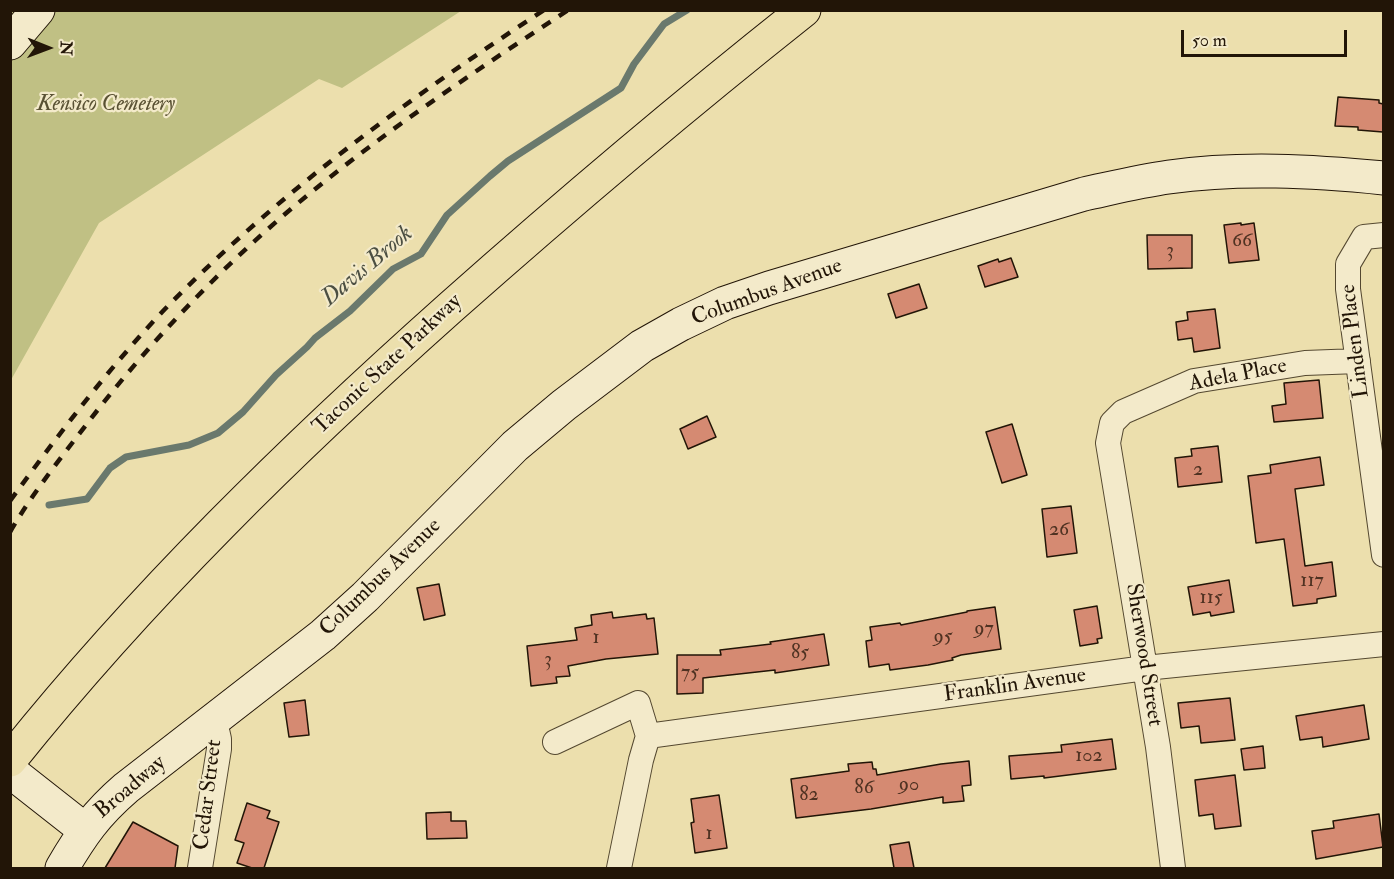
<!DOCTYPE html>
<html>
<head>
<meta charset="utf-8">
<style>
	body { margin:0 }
	#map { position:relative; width:1394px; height:879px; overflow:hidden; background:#ecdfad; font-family:"IM FELL Double Pica",serif }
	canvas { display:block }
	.frame { position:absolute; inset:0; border:12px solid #221507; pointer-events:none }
	.north { position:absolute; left:18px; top:18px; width:60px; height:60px; -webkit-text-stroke:4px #f3eaca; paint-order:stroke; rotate:91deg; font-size:16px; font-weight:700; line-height:24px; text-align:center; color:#221507 }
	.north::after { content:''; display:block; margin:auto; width:21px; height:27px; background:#221507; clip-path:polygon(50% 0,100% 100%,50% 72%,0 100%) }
	.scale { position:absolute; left:1181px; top:30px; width:166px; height:27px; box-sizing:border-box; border:3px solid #221507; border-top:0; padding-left:8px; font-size:18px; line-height:21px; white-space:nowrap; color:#221507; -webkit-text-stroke:4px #f3eaca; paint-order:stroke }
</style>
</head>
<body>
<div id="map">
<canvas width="1394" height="879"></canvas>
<div class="frame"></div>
<div class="north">N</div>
<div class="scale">50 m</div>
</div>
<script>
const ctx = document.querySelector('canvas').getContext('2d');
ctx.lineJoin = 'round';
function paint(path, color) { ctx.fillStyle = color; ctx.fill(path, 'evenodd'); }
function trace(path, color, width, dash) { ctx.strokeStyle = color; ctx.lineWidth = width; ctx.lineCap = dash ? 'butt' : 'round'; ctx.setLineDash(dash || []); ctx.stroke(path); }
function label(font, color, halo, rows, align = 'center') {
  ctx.font = font + ' "IM FELL Double Pica",serif'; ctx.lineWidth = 4.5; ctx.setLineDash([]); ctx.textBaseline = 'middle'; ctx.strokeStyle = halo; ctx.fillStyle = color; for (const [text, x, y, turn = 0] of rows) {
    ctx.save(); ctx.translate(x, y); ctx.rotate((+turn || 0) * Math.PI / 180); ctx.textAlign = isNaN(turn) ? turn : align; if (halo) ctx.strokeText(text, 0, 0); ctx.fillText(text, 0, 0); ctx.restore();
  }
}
const green = new Path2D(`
	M 11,11 L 461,11 L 342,88 L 319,79 L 99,223 L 11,380 Z`);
const stream = new Path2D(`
	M 49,505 L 87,499 L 110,468 L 126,457 L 189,445 L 218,433 L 243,412 L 276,375 L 307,347 L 315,338 L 350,311 L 393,269 L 421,254 L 447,215 L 490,176 L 508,161 L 621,88 L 634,64 L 664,24 L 687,10`);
const building = new Path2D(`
	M 1338,97 L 1379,100 L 1379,103 L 1383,104 L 1383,132 L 1358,130 L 1358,127 L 1335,126 Z
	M 1241,223 L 1241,225 L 1254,223 L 1259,260 L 1229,263 L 1224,225 Z
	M 1147,235 L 1192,235 L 1192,268 L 1148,269 Z
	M 1011,258 L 1018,277 L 985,287 L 978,266 L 998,259 L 999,262 Z
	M 919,284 L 927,308 L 896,318 L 888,294 Z
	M 1215,309 L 1220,348 L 1194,352 L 1192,338 L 1178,340 L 1176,322 L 1188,320 L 1187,312 Z
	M 1319,380 L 1323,418 L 1274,422 L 1272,406 L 1286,404 L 1284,383 Z
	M 707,416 L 716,437 L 688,449 L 680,429 Z
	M 1012,424 L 1027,475 L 1002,483 L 986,432 Z
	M 1218,446 L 1222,482 L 1178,487 L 1175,458 L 1192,456 L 1191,449 Z
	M 1320,457 L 1324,485 L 1295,489 L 1305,566 L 1332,562 L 1336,596 L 1317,599 L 1317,603 L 1293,606 L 1284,539 L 1256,543 L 1248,476 L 1271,473 L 1270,465 Z
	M 1071,506 L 1077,553 L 1047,557 L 1042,509 Z
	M 1229,580 L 1234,612 L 1211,616 L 1210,612 L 1193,615 L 1188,587 Z
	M 439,584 L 445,615 L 424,620 L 417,588 Z
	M 1097,606 L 1102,638 L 1097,639 L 1098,643 L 1080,646 L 1074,610 Z
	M 995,607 L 1001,649 L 961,655 L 952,658 L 953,660 L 928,665 L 890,670 L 889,664 L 869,667 L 866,641 L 872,640 L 870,627 L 900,623 L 901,625 L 967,612 L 967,611 Z
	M 612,612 L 613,618 L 646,614 L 647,619 L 654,618 L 658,654 L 606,659 L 568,666 L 570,676 L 556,677 L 557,683 L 531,686 L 527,646 L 577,640 L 575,628 L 592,625 L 591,615 Z
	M 824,634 L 829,665 L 775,673 L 775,670 L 703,678 L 703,693 L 677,694 L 677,655 L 721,655 L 720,650 L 771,644 L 770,642 Z
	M 1230,698 L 1235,740 L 1201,743 L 1199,726 L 1181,728 L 1178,703 Z
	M 305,700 L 309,735 L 289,737 L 284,703 Z
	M 1364,705 L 1369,739 L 1323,747 L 1322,737 L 1300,740 L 1296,716 Z
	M 1112,739 L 1116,769 L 1044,778 L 1044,776 L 1011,779 L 1009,756 L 1062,752 L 1061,745 Z
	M 1263,746 L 1265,768 L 1244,770 L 1241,749 Z
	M 969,761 L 971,785 L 962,786 L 964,801 L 943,803 L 943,797 L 871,809 L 796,818 L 791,779 L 849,771 L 848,764 L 872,762 L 873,769 L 876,769 L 877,775 L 941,764 Z
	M 1235,775 L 1241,826 L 1215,829 L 1213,814 L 1199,816 L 1195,780 Z
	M 719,795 L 727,848 L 695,853 L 691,823 L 694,822 L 691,799 Z
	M 247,803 L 270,811 L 267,818 L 279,822 L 264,868 L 252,868 L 237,863 L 244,843 L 235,840 Z
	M 451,812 L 451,821 L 466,821 L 467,838 L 427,839 L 426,813 Z
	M 1379,814 L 1383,847 L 1316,859 L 1312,831 L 1334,828 L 1333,821 Z
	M 133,822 L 178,846 L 175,868 L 105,868 Z
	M 909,842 L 914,868 L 894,868 L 890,845 Z`);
const street = new Path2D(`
	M 1384,235 L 1364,237 L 1348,264 L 1348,289 L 1384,555
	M 648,736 L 1145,668 L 1384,644
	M 555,742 L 638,703 L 648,736
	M 200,868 L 219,749 L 219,739 L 215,721
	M 619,868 L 641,760 L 648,736
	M 1173,868 L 1158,747 L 1108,443 L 1112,423 L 1123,412 L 1194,381 L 1305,363 L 1358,361`);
const secondary = new Path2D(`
	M 10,43 L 38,10
	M 10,771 L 85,830
	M 62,868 C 82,834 96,814 126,788 L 323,635 L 365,597 L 515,446 L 564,405 L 642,346 L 681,324 L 725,303 L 769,288 L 1084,194 C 1112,188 1140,181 1169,177 C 1240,167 1312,171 1384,178`);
const highway = new Path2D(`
	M 10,760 C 142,595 294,447 451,307 C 566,205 683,106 804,10`);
const rail = new Path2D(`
	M 10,501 C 58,435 108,369 164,310 C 278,193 408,99 544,10
	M 10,532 C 32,494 60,459 86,425 C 151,340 226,262 309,194 C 391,127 480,68 568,10`);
const numberNames = [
	["66",1242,242],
	["3",1170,252],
	["2",1198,471],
	["26",1059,531],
	["117",1312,582],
	["115",1211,599],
	["97",984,630],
	["95",943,638],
	["1",596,639],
	["85",800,654],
	["3",548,661],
	["75",690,674],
	["102",1089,757],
	["90",909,786],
	["86",864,789],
	["82",809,796],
	["1",709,835]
];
const parkNames = [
	["Kensico Cemetery",106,105]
];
const streetNames = [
	["Columbus Avenue",767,293,-20],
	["Linden Place",1356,341,-97],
	["Taconic State Parkway",388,365,-43],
	["Adela Place",1238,376,-11],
	["Columbus Avenue",381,578,-44],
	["Sherwood Street",1143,655,81],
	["Franklin Avenue",1015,686,-8],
	["Broadway",131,788,-40],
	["Cedar Street",209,795,-83]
];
const waterNames = [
	["Davis Brook",368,267,-40]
];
paint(green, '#c0c084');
trace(stream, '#6a796d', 7);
paint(building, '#d58a72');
trace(building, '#221507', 1.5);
trace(street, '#544830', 26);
trace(secondary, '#221507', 35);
trace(highway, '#221507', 35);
trace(street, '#f3eaca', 24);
trace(secondary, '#f3eaca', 33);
trace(highway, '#ecdfad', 33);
trace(rail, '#221507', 4.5, [10, 10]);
label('20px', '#4f3222', null, numberNames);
label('italic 22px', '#595133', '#f3eaca', parkNames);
label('22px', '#221507', '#f3eaca', streetNames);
label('italic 24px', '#4c4f42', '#f3eaca', waterNames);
</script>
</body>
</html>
